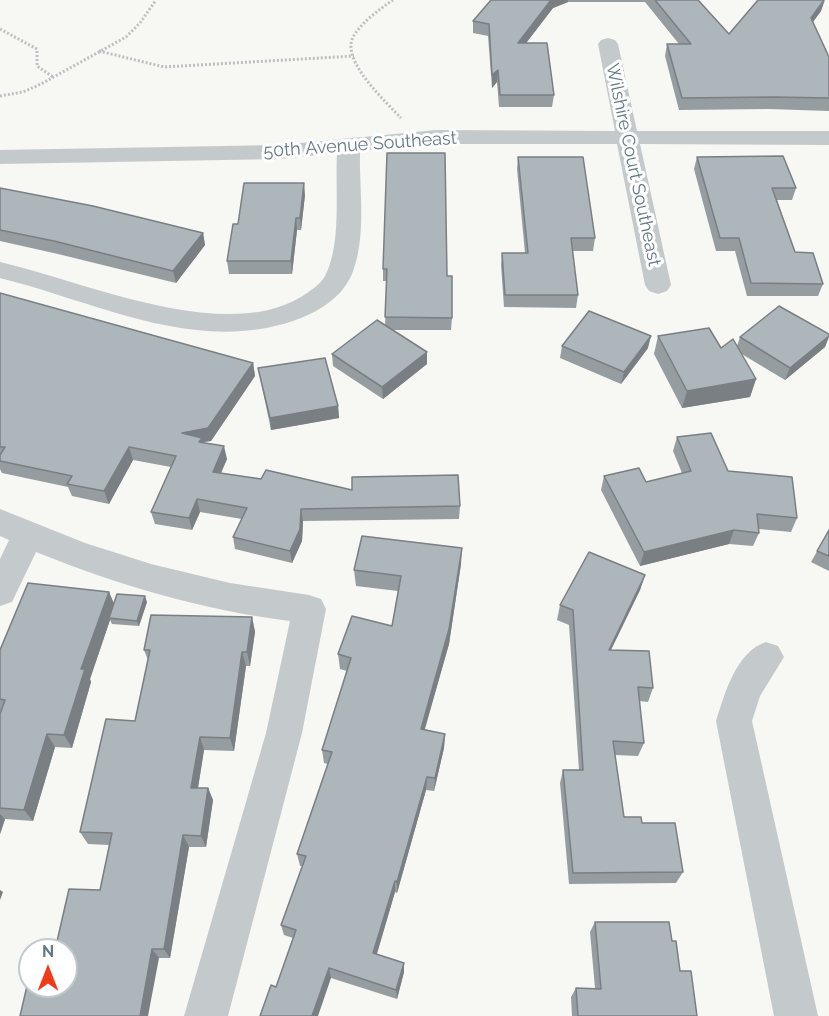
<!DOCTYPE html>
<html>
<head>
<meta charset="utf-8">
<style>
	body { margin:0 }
	#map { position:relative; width:829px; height:1016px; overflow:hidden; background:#f7f7f3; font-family:Raleway,sans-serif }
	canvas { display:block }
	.north { position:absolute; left:18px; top:938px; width:60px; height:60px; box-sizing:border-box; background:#fff; border:2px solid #c1c9cf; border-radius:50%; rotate:0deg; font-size:16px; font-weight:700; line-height:24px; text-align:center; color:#647986 }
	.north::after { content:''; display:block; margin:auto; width:21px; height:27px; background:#ef3c1b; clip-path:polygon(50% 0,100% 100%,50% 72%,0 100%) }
</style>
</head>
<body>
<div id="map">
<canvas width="829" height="1016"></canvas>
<div class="north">N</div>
</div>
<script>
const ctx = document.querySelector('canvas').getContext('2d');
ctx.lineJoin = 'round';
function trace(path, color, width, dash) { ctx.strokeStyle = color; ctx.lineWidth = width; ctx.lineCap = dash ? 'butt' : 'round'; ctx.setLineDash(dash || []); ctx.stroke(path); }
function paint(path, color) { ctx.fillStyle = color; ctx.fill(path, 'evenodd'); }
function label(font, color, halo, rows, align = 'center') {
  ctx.font = font + ' Raleway,sans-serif'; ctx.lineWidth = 6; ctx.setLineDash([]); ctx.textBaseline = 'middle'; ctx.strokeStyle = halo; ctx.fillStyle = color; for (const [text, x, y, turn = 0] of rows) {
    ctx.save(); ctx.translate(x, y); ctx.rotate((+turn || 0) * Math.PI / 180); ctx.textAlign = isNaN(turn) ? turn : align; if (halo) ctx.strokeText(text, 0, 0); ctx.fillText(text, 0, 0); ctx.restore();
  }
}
const path = new Path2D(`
	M 393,0 C 381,8 352,29 351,44 C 349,68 386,102 401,118
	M 0,29 L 37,49 L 37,66 L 53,77
	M 99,51 L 164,67 L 354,56
	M 0,96 L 23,92 L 41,84 L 126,37 L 140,23 L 156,0`);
const minor = new Path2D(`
	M 608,38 L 615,40 L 618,44 L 637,131 L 829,131 L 829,145 L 640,144 L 671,285 L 667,291 L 658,294 L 649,291 L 645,285 L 617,144 L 436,144 L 360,151 C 359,190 367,237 352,274 C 341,299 318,312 293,321 C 193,354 97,302 0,278 L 0,262 C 83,281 223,344 301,297 C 310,291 320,285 325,276 C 342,244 335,189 337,153 L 280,159 L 0,164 L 0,150 L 280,145 L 436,130 L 615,131 L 598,44 L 601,40 Z
	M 0,509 L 85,543 L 151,564 L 230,583 L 309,595 L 321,599 L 326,609 L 302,733 L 228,1016 L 184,1016 L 266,733 L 290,621 C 202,610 118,585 36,552 L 12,602 L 0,606 L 0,559 L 9,540 L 0,536 Z
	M 766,642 L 778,646 L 784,657 L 760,696 L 752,721 L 818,1016 L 774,1016 L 716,721 C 725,693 736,652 766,642 Z`);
const wall = new Path2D(`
	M 491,0 L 698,0 L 729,34 L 821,11 L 813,22 L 829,57 L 829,111 L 769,109 L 679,110 L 665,56 L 667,44 L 679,44 L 645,2 L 568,2 L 553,8 L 526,43 L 554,95 L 552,107 L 499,107 L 497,82 L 492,88 L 488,36 L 473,33 L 473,21 Z
	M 518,157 L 595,238 L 593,251 L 572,251 L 578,295 L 576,308 L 504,307 L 501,265 L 502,253 L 525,253 L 517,169 Z
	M 697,157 L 796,188 L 792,200 L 777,200 L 795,252 L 823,284 L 818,296 L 747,296 L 735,251 L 716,251 L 694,169 Z
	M 0,188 L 203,233 L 205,245 L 176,283 L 58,254 L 0,241 Z
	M 305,195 L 301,230 L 297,230 L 292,274 L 229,274 L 227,261 L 238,224 Z
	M 383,269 L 447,276 L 452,318 L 451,330 L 392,330 L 427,364 L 383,399 L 333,366 L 332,354 L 385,325 L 387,281 L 383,281 Z
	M 0,293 L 253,363 L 255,376 L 211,441 L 203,442 L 227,459 L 221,473 L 261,479 L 352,490 L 460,506 L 459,519 L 303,521 L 302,541 L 292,563 L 235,549 L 233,537 L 242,519 L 200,512 L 192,530 L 155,524 L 151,512 L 171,467 L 133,460 L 109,504 L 72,496 L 68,487 L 2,473 L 0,469 Z
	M 829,334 L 829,337 L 825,347 L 785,380 L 740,353 L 756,379 L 750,397 L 682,408 L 654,354 L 658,336 L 721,348 L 737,346 L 740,337 Z
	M 562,346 L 648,348 L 621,384 L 560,358 Z
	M 258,368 L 338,406 L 339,418 L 271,430 Z
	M 677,437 L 797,518 L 791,532 L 759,529 L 759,533 L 753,546 L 729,544 L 640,566 L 601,490 L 604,476 L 646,482 L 682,473 L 673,451 Z
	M 829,530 L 829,571 L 811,562 Z
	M 461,564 L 449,644 L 424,730 L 445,734 L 444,748 L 434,791 L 426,790 L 397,893 L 395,892 L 377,954 L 404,963 L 404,972 L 397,999 L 331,978 L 276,987 L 293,938 L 284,935 L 281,925 L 302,866 L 300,866 L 297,854 L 328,764 L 324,763 L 322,750 L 347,671 L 340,669 L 338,654 L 392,626 L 398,591 L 356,586 L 354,570 Z
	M 645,575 L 640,590 L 611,650 L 653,688 L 648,702 L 639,701 L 644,743 L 638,756 L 615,755 L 624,817 L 642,823 L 683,872 L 676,883 L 569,884 L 560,783 L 563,770 L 579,770 L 569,625 L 557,620 L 560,605 Z
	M 109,592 L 114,604 L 147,602 L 139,626 L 112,624 L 110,620 L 90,679 L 91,682 L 72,748 L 55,747 L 33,821 L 5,819 L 0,834 L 0,650 Z
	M 252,617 L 255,632 L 250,666 L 246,666 L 234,751 L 204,750 L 198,788 L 208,788 L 213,800 L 206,847 L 189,847 L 170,958 L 159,958 L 66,986 L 100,890 L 109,845 L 88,844 L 80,832 L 135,721 L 148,660 L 144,650 Z
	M 595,922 L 672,941 L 680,971 L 697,1016 L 572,1016 L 571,997 L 576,988 L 595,988 L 590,932 Z`);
const shadedWall = new Path2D(`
	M 551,0 L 568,0 L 568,2 L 553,8 L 517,55 L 518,43 Z
	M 825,0 L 821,11 L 807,30 L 811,18 Z
	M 498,70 L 497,82 L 492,88 L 492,75 Z
	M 304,183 L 305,195 L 301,230 L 300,218 Z
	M 296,218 L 297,230 L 292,274 L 291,261 Z
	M 203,233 L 205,245 L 176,283 L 173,271 Z
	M 651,336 L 648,348 L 621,384 L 624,372 Z
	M 829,336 L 825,347 L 785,380 L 790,368 Z
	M 427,352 L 427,364 L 383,399 L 382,387 Z
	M 253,363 L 255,376 L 211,441 L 203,442 L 205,450 L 182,433 Z
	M 756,379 L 750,397 L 682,408 L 687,391 Z
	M 338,406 L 339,418 L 271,430 L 270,418 Z
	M 224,446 L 227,459 L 216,484 L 213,472 Z
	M 129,447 L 133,460 L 109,504 L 104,491 Z
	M 197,499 L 200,512 L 192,530 L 189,518 Z
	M 301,509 L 303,521 L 302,541 L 292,563 L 290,551 Z
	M 734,530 L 729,544 L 640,566 L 644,552 Z
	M 462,548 L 461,564 L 449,644 L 421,743 L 421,729 Z
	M 645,575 L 640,590 L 604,664 L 609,650 Z
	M 109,592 L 115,606 L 109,618 L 110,620 L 90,679 L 91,682 L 72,748 L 64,735 L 81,669 Z
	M 145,596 L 147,602 L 139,626 L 137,621 Z
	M 252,617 L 255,632 L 250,666 L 247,652 Z
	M 242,652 L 246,666 L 234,751 L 230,738 Z
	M 47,734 L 55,747 L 33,821 L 24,810 Z
	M 445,734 L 444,748 L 434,791 L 435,778 Z
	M 200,737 L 204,750 L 196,800 L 191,788 Z
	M 427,777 L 426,790 L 397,893 L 397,882 Z
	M 208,788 L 213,800 L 206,847 L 201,836 Z
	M 0,814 L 5,819 L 0,834 Z
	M 183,835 L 189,847 L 170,958 L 164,949 Z
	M 395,881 L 395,892 L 374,963 L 373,953 Z
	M 0,890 L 3,892 L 0,900 Z
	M 152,949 L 159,958 L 148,1016 L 140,1016 Z
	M 404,963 L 404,972 L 397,999 L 396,990 Z
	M 329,968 L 331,978 L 318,1016 L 312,1016 Z`);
const building = new Path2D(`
	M 491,0 L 551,0 L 518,43 L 547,43 L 554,95 L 500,95 L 498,70 L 492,75 L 489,24 L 473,21 Z
	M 655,0 L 698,0 L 729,34 L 758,0 L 824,0 L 811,18 L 829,57 L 829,98 L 773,97 L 682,98 L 667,44 L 691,44 Z
	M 387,153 L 445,153 L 447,276 L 452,276 L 452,318 L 385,317 L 387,269 L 383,269 Z
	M 783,156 L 796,188 L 772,188 L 795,252 L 813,253 L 823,284 L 751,283 L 739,238 L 720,238 L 697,157 Z
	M 518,157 L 583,157 L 595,238 L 571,238 L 578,295 L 505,295 L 502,253 L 528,253 Z
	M 244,183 L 304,183 L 300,218 L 296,218 L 291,261 L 227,261 L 233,224 L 238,224 Z
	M 0,188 L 93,206 L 203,233 L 173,271 L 54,241 L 0,230 Z
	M 0,293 L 253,363 L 208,428 L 182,433 L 202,438 L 199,442 L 224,446 L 213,472 L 261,479 L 266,470 L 352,490 L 352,477 L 458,475 L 460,506 L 301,509 L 300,529 L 290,551 L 233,537 L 247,508 L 197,499 L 189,518 L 151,512 L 176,456 L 129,447 L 104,491 L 67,484 L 72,476 L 0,461 L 0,455 L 5,447 L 0,447 Z
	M 779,306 L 829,334 L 829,336 L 790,368 L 740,337 Z
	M 589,311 L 651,336 L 624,372 L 562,346 Z
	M 377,320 L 427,352 L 382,387 L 332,354 Z
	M 709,328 L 721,348 L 733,339 L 756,379 L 687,391 L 658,336 Z
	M 325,358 L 338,406 L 270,418 L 258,368 Z
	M 711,433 L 728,471 L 792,477 L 797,518 L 757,514 L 759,533 L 734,530 L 644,552 L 604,476 L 639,468 L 646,482 L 691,471 L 677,437 Z
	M 829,530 L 829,556 L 817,551 Z
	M 362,536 L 462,548 L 449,629 L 421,729 L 445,734 L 435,778 L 427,777 L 397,882 L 395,881 L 373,953 L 404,963 L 396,990 L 329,968 L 312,1016 L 260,1016 L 271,985 L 276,987 L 296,930 L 281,925 L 306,856 L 297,854 L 332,752 L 322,750 L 351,658 L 338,654 L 352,616 L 392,626 L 401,576 L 354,570 Z
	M 589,552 L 645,575 L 609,650 L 649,651 L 653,688 L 638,687 L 644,743 L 613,741 L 624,817 L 641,817 L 642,823 L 675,823 L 683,872 L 573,873 L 563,770 L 583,770 L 573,610 L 560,605 Z
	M 28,583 L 109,592 L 81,669 L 85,669 L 64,735 L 47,734 L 24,810 L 0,808 L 0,714 L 5,700 L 0,699 L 0,650 Z
	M 117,594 L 145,596 L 137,621 L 109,618 Z
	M 151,615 L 252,617 L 247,652 L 242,652 L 230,738 L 200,737 L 191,788 L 208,788 L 201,836 L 183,835 L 164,949 L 152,949 L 140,1016 L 20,1016 L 30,973 L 30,986 L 66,986 L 66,950 L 55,950 L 69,889 L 100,890 L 112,833 L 80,832 L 106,719 L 135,721 L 150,650 L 144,650 Z
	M 595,922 L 669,922 L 672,941 L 676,941 L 680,971 L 691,971 L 697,1016 L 578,1016 L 576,988 L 601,989 Z`);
const farStreetnames = [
	["50th Avenue Southeast",360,145,-4],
	["Wilshire Court Southeast",633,165,78]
];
trace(path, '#bdc0c2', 3, [2, 2]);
paint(minor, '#c4c9cb');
paint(wall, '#959da1');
paint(shadedWall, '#797f83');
paint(building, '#adb6bb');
trace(building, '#797f83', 1.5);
label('18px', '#647986', '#fff', farStreetnames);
</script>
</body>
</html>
